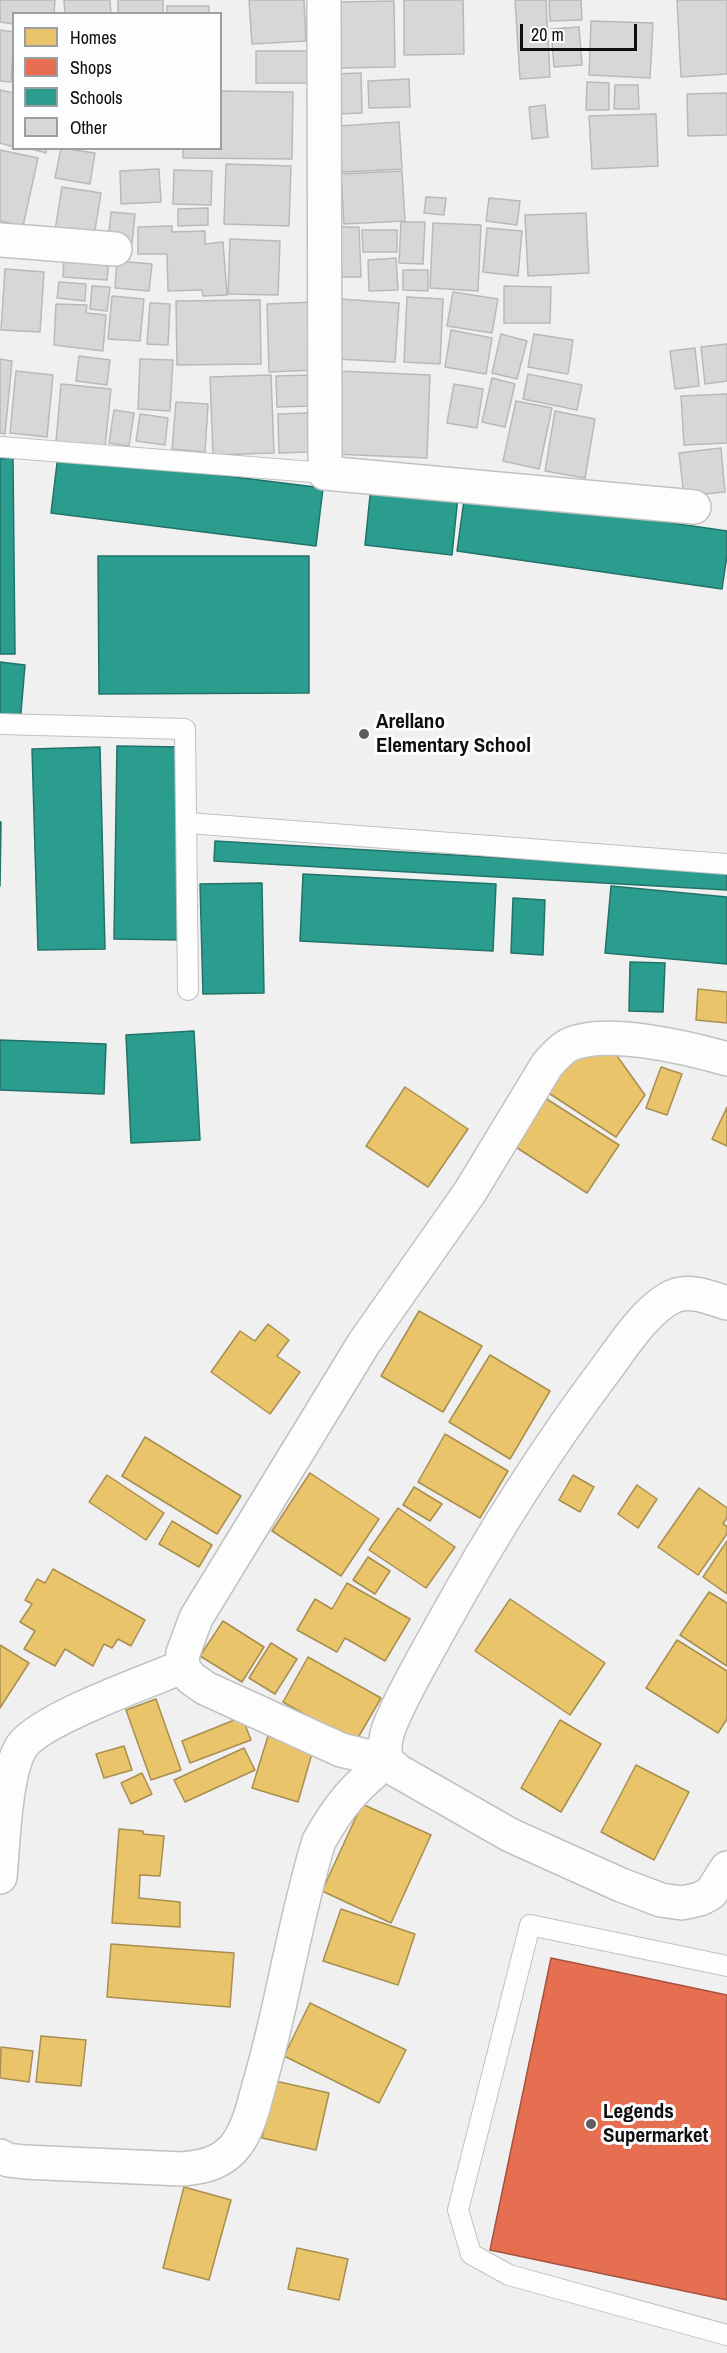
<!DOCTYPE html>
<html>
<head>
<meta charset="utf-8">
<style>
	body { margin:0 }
	#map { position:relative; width:727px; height:2353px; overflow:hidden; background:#f0f0f1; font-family:"Archivo Narrow",sans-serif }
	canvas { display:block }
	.legend { position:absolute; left:12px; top:12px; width:210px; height:138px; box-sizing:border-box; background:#fcfdff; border:2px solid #9d9e9f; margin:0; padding:8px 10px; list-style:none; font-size:18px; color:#0f0f10 }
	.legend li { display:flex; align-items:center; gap:12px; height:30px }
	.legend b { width:30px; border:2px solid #9d9e9f }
	.scale { position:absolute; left:520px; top:24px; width:117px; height:27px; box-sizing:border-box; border:3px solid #0f0f10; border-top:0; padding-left:8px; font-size:18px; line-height:21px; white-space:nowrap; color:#0f0f10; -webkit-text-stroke:4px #fcfdff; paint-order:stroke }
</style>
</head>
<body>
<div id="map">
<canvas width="727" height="2353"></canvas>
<ul class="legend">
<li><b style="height:16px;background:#e9c46a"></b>Homes</li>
<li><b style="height:16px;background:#e76f51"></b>Shops</li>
<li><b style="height:16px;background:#2a9d8f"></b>Schools</li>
<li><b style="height:16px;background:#d7d7d8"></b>Other</li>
</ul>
<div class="scale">20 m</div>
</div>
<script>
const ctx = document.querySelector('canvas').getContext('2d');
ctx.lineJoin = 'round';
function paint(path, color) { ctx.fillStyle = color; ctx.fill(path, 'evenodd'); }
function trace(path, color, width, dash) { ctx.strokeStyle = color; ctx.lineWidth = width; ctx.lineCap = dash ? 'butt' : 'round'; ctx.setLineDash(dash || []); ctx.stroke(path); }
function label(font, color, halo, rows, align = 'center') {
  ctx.font = font + ' "Archivo Narrow",sans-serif'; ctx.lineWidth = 6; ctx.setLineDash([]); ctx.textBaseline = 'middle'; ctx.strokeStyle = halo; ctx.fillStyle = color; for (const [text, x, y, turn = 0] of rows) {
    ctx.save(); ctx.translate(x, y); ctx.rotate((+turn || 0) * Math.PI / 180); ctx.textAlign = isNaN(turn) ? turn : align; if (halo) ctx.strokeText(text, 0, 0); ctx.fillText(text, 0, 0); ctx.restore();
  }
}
const homes = new Path2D(`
	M 698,989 L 727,992 L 727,1023 L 696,1020 Z
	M 576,1049 L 612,1049 L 645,1095 L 616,1137 L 547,1092 Z
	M 661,1067 L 682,1074 L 667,1115 L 646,1108 Z
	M 405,1087 L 468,1129 L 428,1187 L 366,1146 Z
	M 542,1096 L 619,1145 L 587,1193 L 511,1144 Z
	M 727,1107 L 727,1146 L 712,1139 Z
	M 419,1311 L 482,1346 L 443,1412 L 381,1376 Z
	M 268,1324 L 289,1340 L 277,1356 L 300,1372 L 270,1414 L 211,1372 L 240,1331 L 255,1341 Z
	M 490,1355 L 550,1391 L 510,1459 L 449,1422 Z
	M 445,1434 L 508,1471 L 480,1518 L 418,1482 Z
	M 145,1437 L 241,1496 L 217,1534 L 122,1476 Z
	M 310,1473 L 379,1519 L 341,1576 L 272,1531 Z
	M 107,1475 L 164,1513 L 146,1540 L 89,1502 Z
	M 573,1475 L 594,1487 L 580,1512 L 559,1500 Z
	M 637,1485 L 657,1499 L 638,1528 L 618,1514 Z
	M 414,1487 L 442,1504 L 430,1521 L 403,1505 Z
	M 699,1488 L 727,1508 L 727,1518 L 723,1524 L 727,1526 L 727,1534 L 698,1575 L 658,1547 Z
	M 398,1508 L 455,1547 L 426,1588 L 369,1550 Z
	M 172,1521 L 212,1545 L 199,1567 L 159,1544 Z
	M 727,1541 L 727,1594 L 703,1577 Z
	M 368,1557 L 390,1571 L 375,1594 L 353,1580 Z
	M 53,1569 L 145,1620 L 131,1646 L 118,1639 L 112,1648 L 104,1644 L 93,1666 L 65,1649 L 55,1666 L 24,1649 L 35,1631 L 20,1622 L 32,1604 L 25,1600 L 37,1579 L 45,1583 Z
	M 347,1583 L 410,1619 L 385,1661 L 345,1638 L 337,1652 L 297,1630 L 315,1599 L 332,1609 Z
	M 709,1592 L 727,1603 L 727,1666 L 680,1635 Z
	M 510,1599 L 605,1663 L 570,1715 L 475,1651 Z
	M 223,1621 L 264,1647 L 242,1682 L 200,1656 Z
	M 677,1640 L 727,1671 L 727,1719 L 718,1733 L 646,1688 Z
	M 271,1643 L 297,1659 L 275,1694 L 249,1678 Z
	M 0,1645 L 29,1663 L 0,1708 Z
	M 308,1657 L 381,1698 L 355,1743 L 283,1702 Z
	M 156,1699 L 181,1770 L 151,1780 L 126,1710 Z
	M 242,1717 L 251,1740 L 190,1763 L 182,1741 Z
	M 560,1720 L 601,1744 L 561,1812 L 521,1788 Z
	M 268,1736 L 313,1750 L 298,1802 L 252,1788 Z
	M 124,1746 L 132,1770 L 104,1778 L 96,1754 Z
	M 244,1748 L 255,1770 L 185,1802 L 174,1780 Z
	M 636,1765 L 689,1792 L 654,1860 L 601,1832 Z
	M 142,1773 L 152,1794 L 131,1804 L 121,1783 Z
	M 362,1804 L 431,1835 L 391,1923 L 322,1891 Z
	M 119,1829 L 143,1831 L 143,1834 L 164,1836 L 160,1876 L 140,1875 L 139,1898 L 180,1902 L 180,1927 L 112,1923 Z
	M 341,1909 L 415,1934 L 398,1985 L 323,1961 Z
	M 111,1944 L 234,1953 L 230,2007 L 107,1997 Z
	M 310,2003 L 406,2050 L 379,2103 L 284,2056 Z
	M 41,2036 L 86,2040 L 81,2086 L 36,2082 Z
	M 1,2047 L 33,2051 L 29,2082 L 0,2078 Z
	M 275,2081 L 329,2093 L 316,2150 L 262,2138 Z
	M 184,2187 L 231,2200 L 209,2280 L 163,2268 Z
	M 297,2248 L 348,2259 L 339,2300 L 288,2289 Z`);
const shops = new Path2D(`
	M 551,1958 L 727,1995 L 727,2300 L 490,2250 Z`);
const schools = new Path2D(`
	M 58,455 L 323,488 L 316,546 L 51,513 Z
	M 13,458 L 15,654 L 0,654 L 0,459 Z
	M 371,486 L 458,496 L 452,555 L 365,545 Z
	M 465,493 L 727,531 L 727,555 L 722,589 L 457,551 Z
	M 98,556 L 309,556 L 309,693 L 99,694 Z
	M 0,662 L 25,665 L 20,724 L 0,722 Z
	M 117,746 L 185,747 L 182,940 L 114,939 Z
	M 100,747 L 105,949 L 38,950 L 32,749 Z
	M 0,822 L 1,822 L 0,886 Z
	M 215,841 L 727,871 L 727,890 L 214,861 Z
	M 303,874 L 496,884 L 493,951 L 300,941 Z
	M 262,883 L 264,993 L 203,994 L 200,884 Z
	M 611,886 L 727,897 L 727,964 L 605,953 Z
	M 513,898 L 545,900 L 543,955 L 511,953 Z
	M 630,962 L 665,963 L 663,1012 L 629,1011 Z
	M 194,1031 L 200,1140 L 131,1143 L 126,1035 Z
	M 0,1040 L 106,1044 L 104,1094 L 0,1090 Z`);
const building = new Path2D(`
	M 0,0 L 55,0 L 54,14 L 14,14 L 14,24 L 0,22 Z
	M 64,0 L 110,0 L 111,14 L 65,14 Z
	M 118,0 L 163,0 L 163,14 L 118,14 Z
	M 249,0 L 304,0 L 306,41 L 252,44 Z
	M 404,0 L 463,0 L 464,54 L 404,55 Z
	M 515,0 L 546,0 L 550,77 L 520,79 Z
	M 549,0 L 581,0 L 582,20 L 550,21 Z
	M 677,0 L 727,0 L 727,74 L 681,77 Z
	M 394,1 L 395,67 L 340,68 L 339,2 Z
	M 167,6 L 209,6 L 209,14 L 167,14 Z
	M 591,21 L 653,23 L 650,78 L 589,75 Z
	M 579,27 L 582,65 L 554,67 L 551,29 Z
	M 0,30 L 14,32 L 11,82 L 0,81 Z
	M 256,51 L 308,51 L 308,83 L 256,83 Z
	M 361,73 L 362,113 L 339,114 L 338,74 Z
	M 409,79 L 410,107 L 369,108 L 368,81 Z
	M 587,82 L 609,83 L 609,110 L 586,110 Z
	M 615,85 L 638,85 L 639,109 L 614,109 Z
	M 0,90 L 14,93 L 14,147 L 0,143 Z
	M 220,91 L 293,92 L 292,159 L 183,158 L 183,148 L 220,148 Z
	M 727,93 L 727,135 L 688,136 L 687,94 Z
	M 545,105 L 548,137 L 532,139 L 529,107 Z
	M 656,114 L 658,166 L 592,169 L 589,116 Z
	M 399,122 L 402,169 L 342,172 L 339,126 Z
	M 28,148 L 47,148 L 46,153 Z
	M 61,148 L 95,153 L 90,184 L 55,178 Z
	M 0,150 L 38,158 L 23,226 L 0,221 Z
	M 226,164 L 291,166 L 289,226 L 224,224 Z
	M 159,169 L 161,202 L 121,204 L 120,171 Z
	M 174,170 L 212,171 L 211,205 L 173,204 Z
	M 402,171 L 405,221 L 344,224 L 341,174 Z
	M 62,187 L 101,193 L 94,236 L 55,230 Z
	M 426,197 L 446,198 L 444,215 L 424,213 Z
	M 489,198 L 520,201 L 517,225 L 486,221 Z
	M 208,208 L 208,225 L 178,226 L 178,209 Z
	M 111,212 L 135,214 L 132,244 L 108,242 Z
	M 586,213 L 589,273 L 528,276 L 525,215 Z
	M 401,222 L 425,222 L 423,264 L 399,263 Z
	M 433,223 L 481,225 L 478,291 L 430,288 Z
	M 172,226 L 172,232 L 205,231 L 205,244 L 223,242 L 227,295 L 203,296 L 202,290 L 168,291 L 167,254 L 138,254 L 138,227 Z
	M 338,227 L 359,227 L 361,277 L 339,277 Z
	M 487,228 L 522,231 L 518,276 L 483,272 Z
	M 362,230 L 397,230 L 397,252 L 363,252 Z
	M 230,239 L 280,241 L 278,295 L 228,294 Z
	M 64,257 L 109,259 L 107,280 L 63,277 Z
	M 396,258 L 398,290 L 369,291 L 368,260 Z
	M 117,261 L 152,264 L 149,291 L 115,288 Z
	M 5,269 L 44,272 L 40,332 L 1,330 Z
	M 403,270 L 428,270 L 428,291 L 403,290 Z
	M 59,282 L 86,284 L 85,301 L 57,298 Z
	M 92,286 L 110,287 L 107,311 L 90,309 Z
	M 504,286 L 551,287 L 550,323 L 504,323 Z
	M 453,292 L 498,299 L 492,333 L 447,326 Z
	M 112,296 L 144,299 L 140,341 L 108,339 Z
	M 407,297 L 443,299 L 440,364 L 404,362 Z
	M 340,299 L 399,303 L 395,362 L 336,359 Z
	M 260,300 L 261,364 L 177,365 L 176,301 Z
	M 313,302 L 316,370 L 269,372 L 267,304 Z
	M 150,303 L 170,304 L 168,345 L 147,344 Z
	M 56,304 L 87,305 L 86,313 L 106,315 L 103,351 L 54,345 Z
	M 451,330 L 492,338 L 486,374 L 445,367 Z
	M 501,334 L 527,341 L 517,379 L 492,373 Z
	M 534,334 L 573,340 L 568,374 L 528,367 Z
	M 727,344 L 727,381 L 705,384 L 701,347 Z
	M 695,348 L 699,386 L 675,389 L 670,351 Z
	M 79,356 L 110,360 L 107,385 L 76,381 Z
	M 0,359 L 12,361 L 5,434 L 0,433 Z
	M 140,359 L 173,360 L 170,411 L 138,409 Z
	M 16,371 L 53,375 L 47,437 L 10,433 Z
	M 337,371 L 430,375 L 427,458 L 334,454 Z
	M 528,374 L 582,385 L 577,410 L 523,399 Z
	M 271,375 L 274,453 L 213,455 L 210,377 Z
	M 312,375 L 313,406 L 277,407 L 276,376 Z
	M 492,378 L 515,384 L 505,427 L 482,422 Z
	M 61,384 L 111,389 L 105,447 L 56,442 Z
	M 454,384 L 483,389 L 477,428 L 447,423 Z
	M 727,394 L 727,443 L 684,445 L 681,396 Z
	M 516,401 L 552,408 L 539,469 L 503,461 Z
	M 176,402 L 208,404 L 205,452 L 172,449 Z
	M 114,410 L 134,413 L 129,446 L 109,443 Z
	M 555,411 L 595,419 L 585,478 L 545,471 Z
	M 309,413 L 310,452 L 279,453 L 278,414 Z
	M 140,414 L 168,418 L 165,445 L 136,441 Z
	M 721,448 L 725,492 L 684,496 L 679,453 Z`);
const lane = new Path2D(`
	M 1,447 L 325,473
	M 0,724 L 185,729 L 188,990
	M 188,823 L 727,864
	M 727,1966 L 530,1925 L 458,2210 L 471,2254 L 509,2275 L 727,2335`);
const street = new Path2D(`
	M 324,0 L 325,473 L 694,507
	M 0,240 L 115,249
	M 727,1059 C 689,1048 603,1027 567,1046 C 559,1051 553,1058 547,1065 L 470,1192 L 364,1343 L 196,1618 L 183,1653 L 182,1667 L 191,1678 L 205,1688 L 341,1750 L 387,1761 L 398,1771 L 510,1835 L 621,1885 L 661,1900 L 682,1903 L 700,1899 L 711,1893 L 727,1868
	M 0,1877 C 3,1845 5,1771 22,1746 C 41,1719 148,1681 182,1667
	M 0,2156 L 8,2160 L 24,2162 L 182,2169 C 204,2167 223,2163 237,2144 C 251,2124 255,2098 262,2075 C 284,1998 295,1918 319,1841 C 340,1804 354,1788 387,1761 C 382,1747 387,1731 393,1718 C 407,1686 425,1656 442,1625 C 491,1536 545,1450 606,1369 C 623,1346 648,1307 674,1296 C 690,1289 711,1298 727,1303`);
const markers = [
	[364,734,6,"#5e5e5f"],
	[591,2124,6,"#5e5e5f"]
];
const poiNames = [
	["Arellano",376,722],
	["Elementary School",376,746],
	["Legends",603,2112],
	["Supermarket",603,2136]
];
paint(homes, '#e9c46a');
trace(homes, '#a88e4f', 1.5);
paint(shops, '#e76f51');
trace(shops, '#a6523e', 1.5);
paint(schools, '#2a9d8f');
trace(schools, '#227269', 1.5);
paint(building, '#d7d7d8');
trace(building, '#b8b9ba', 1.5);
trace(lane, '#c1c1c2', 22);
trace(street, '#c1c1c2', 36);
trace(lane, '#fdfdfd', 20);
trace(street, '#fdfdfd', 33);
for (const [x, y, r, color] of markers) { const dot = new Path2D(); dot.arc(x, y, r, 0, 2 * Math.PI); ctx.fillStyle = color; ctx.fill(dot); trace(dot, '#fcfdff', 2); }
label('bold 21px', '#0f0f10', '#fcfdff', poiNames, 'left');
</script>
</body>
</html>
